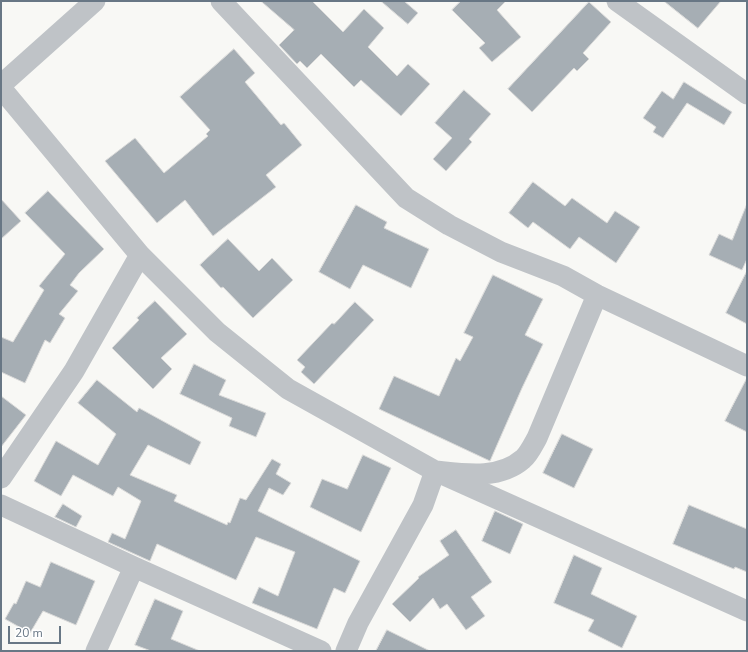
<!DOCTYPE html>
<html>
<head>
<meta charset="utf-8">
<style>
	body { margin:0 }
	#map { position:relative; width:748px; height:652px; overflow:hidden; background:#f8f8f5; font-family:"Nunito Sans",sans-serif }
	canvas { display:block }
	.frame { position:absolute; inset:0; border:2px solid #687785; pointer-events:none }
	.scale { position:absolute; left:8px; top:626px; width:53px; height:18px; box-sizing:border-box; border:2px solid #687785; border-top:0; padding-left:5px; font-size:12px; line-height:14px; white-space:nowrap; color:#687785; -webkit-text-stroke:3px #fff; paint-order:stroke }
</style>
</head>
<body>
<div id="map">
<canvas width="748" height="652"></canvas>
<div class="frame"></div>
<div class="scale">20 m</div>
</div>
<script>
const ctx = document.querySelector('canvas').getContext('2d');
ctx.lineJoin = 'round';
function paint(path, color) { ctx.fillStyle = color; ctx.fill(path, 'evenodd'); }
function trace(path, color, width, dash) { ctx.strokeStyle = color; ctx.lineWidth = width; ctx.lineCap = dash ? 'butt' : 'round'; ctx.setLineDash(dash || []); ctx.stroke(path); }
const building = new Path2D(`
	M 261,1 L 312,1 L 343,32 L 364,9 L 384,28 L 368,47 L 397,76 L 408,64 L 430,84 L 401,116 L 361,80 L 354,87 L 321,54 L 307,68 L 300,61 L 297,64 L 279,45 L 294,30 Z
	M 381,1 L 404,1 L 418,13 L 408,24 Z
	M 461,1 L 506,1 L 497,10 L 521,37 L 492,62 L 479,48 L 485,43 L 452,10 Z
	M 664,1 L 721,1 L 698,28 Z
	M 589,2 L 611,22 L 583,53 L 589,59 L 577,71 L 574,68 L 532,112 L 508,89 Z
	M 234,49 L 255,73 L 245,82 L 281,125 L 284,123 L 302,145 L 266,175 L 276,187 L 213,236 L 185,200 L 157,223 L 105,161 L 135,138 L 164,173 L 208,136 L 206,134 L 210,130 L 180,97 Z
	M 684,82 L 732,112 L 724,125 L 687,103 L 663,138 L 653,132 L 656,127 L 643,118 L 662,91 L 673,99 Z
	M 464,90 L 491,114 L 469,139 L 472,142 L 446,171 L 433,159 L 452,138 L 435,123 Z
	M 533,182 L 565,206 L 572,198 L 607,223 L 615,211 L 640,227 L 616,263 L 579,237 L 570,249 L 533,222 L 528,228 L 509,213 Z
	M 48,191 L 104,249 L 79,273 L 70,285 L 78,291 L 59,314 L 65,318 L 50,343 L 45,340 L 25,383 L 1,372 L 1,337 L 13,342 L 44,290 L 39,286 L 65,254 L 25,213 Z
	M 1,199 L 21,221 L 1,239 Z
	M 747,204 L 747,259 L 742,270 L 709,255 L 719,234 L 732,240 Z
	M 356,205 L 387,222 L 384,228 L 429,249 L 411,288 L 363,265 L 350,289 L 319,272 Z
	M 228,239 L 259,271 L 272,258 L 293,280 L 253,318 L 223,287 L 221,288 L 200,265 Z
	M 747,271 L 747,324 L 726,313 Z
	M 493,275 L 543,299 L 525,335 L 543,344 L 522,388 L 490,461 L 379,409 L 394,376 L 439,396 L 456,358 L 460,361 L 473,337 L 464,333 Z
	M 155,301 L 187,334 L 161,358 L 172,369 L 153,389 L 112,348 L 139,320 L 137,318 Z
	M 355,302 L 374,320 L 314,384 L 301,372 L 305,367 L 297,360 L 332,323 L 334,324 Z
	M 194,364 L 226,380 L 219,395 L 266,413 L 256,437 L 229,426 L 232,418 L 180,394 Z
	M 747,378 L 747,432 L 725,421 Z
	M 97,380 L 137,412 L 139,408 L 201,442 L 190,465 L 148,445 L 130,475 L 177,495 L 174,501 L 227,525 L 228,522 L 230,523 L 240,498 L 246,500 L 272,459 L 281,464 L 276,474 L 291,483 L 283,495 L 269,488 L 258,511 L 360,561 L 345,593 L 334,588 L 317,629 L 252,603 L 259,587 L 278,596 L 295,552 L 256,537 L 236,580 L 157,544 L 150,561 L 108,542 L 112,533 L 125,539 L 141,501 L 118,487 L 113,496 L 73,475 L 61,496 L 34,481 L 56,441 L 98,465 L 116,434 L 78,403 Z
	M 1,396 L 26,415 L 1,447 Z
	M 562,434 L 593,449 L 574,488 L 543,473 Z
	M 363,455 L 391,468 L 361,532 L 310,507 L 322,479 L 347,489 Z
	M 63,504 L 82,516 L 76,527 L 55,517 Z
	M 689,505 L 747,529 L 747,572 L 735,567 L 734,569 L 673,544 Z
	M 495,511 L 523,524 L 510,554 L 482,541 Z
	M 456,530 L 492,582 L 471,597 L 485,616 L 466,630 L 447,604 L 440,609 L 433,598 L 410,622 L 392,604 L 419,578 L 418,577 L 449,555 L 440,541 Z
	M 574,555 L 602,568 L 591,594 L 637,616 L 622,648 L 588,631 L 594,620 L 554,603 Z
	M 51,562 L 95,581 L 76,625 L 43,611 L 30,633 L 5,619 L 14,603 L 16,604 L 26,581 L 40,587 Z
	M 155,599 L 183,611 L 171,639 L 200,651 L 151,651 L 135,645 Z
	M 387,630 L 430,651 L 376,651 Z`);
const minor = new Path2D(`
	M 221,1 L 406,198 L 449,225 L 501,252 L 563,276 L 597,295 L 747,366
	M 617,1 L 747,94
	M 1,85 L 95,1
	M 1,88 L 140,255 L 74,371 L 1,478
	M 140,255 L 217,332 L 288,389 L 435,471 L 747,611
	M 1,505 L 134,567 L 321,651
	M 96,651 L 134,567
	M 346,651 L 358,623 L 423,505 L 435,471 C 464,474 499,480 523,459 C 529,454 533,445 537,438 L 597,295`);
paint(building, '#a6aeb4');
trace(building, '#d9d9d8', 1);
trace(minor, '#bfc3c7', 21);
</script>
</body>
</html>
